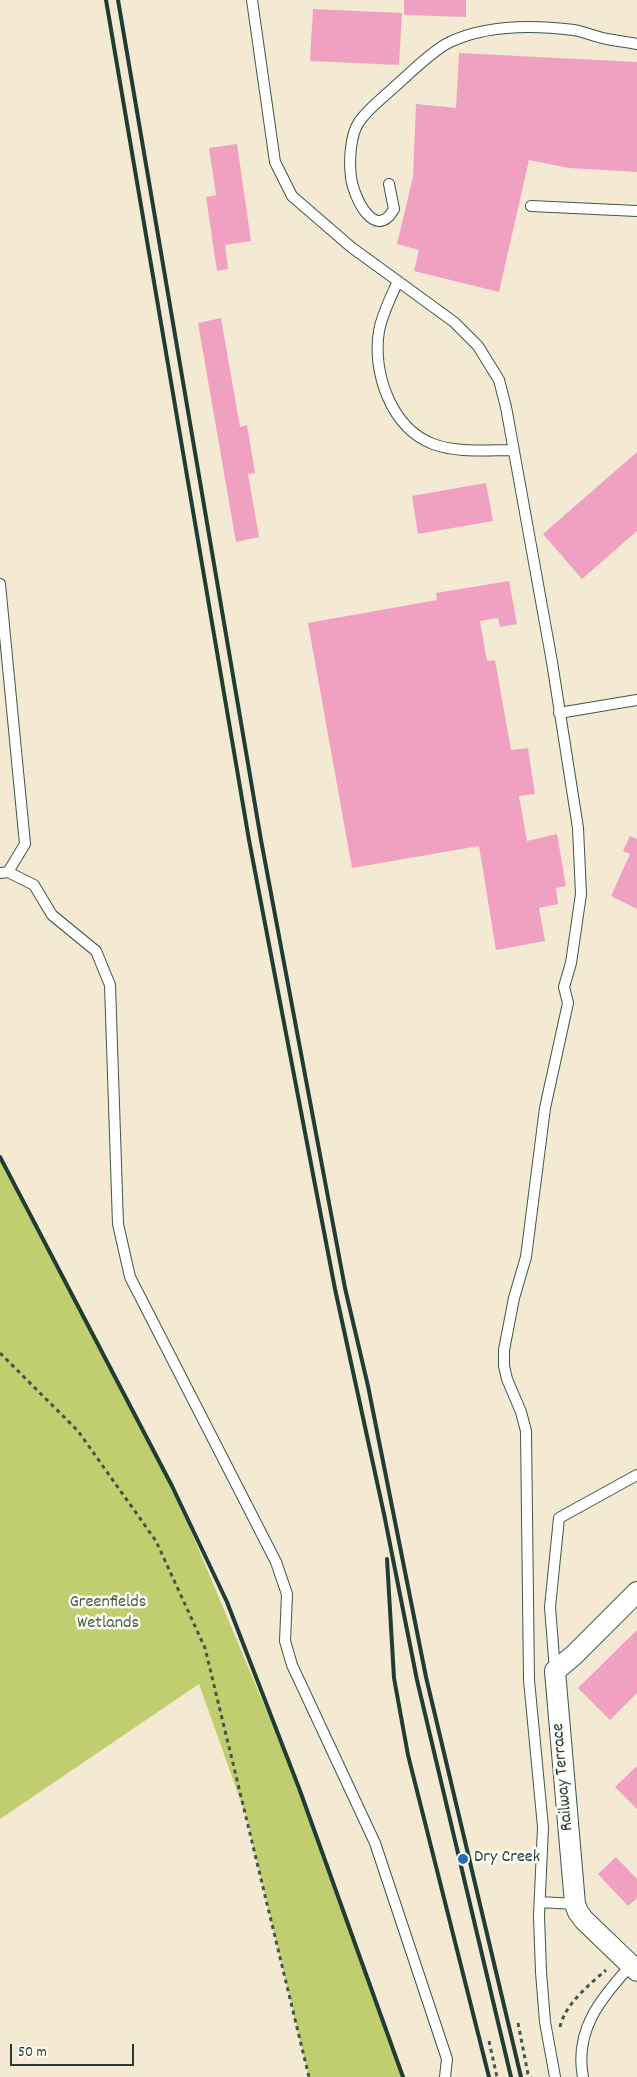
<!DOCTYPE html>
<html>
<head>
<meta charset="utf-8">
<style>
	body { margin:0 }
	#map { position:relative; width:637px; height:2077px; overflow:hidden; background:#f4e9d2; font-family:Dekko,sans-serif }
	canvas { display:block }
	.scale { position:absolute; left:10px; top:2044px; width:124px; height:22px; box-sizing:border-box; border:2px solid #1f3d34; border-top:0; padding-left:6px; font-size:15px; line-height:18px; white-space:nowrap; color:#1f3d34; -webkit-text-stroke:4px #fdfcf7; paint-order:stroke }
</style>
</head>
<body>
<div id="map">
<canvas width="637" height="2077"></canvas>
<div class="scale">50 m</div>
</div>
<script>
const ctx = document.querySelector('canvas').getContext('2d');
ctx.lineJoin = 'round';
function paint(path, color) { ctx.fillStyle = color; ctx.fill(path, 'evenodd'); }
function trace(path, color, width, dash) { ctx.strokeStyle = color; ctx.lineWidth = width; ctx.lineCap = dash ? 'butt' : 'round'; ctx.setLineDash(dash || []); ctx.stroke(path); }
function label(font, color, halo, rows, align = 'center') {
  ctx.font = font + ' Dekko,sans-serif'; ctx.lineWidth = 5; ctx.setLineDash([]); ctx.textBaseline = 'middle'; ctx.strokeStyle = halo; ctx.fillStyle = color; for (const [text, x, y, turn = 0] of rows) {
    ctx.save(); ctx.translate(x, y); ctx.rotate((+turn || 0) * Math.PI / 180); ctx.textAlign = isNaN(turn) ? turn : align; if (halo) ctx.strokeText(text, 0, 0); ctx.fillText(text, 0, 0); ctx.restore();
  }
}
const green = new Path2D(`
	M 0,1157 L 172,1486 L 299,1788 L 403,2077 L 309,2077 L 246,1816 L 199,1684 L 0,1819 Z`);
const building = new Path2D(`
	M 404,0 L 466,0 L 466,17 L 404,15 Z
	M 313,9 L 402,13 L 399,65 L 310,61 Z
	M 459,53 L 637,62 L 637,172 L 569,168 L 529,160 L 499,292 L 414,271 L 419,250 L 397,244 L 413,177 L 416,104 L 456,108 Z
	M 237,144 L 251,241 L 225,245 L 228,269 L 217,271 L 206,197 L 216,195 L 209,148 Z
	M 221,318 L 240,427 L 247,425 L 255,473 L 248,474 L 259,537 L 236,542 L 198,323 Z
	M 637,452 L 637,531 L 582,579 L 543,534 Z
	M 486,483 L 493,521 L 418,534 L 412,496 Z
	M 509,581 L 517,624 L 500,627 L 498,618 L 480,621 L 487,661 L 495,660 L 511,750 L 528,748 L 535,794 L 519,796 L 527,841 L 557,834 L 566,886 L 556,888 L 558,904 L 539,908 L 545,941 L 496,950 L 479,846 L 352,868 L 308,623 L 437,600 L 436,593 Z
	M 630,836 L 637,839 L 637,909 L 611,896 L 630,854 L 623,851 Z
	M 637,1630 L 637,1693 L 610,1720 L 578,1688 Z
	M 637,1766 L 637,1809 L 615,1787 Z
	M 616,1857 L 637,1879 L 637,1898 L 628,1906 L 598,1874 Z`);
const path = new Path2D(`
	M 0,1353 L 78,1431 L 156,1541 L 205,1648 L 309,2077
	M 518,2023 L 528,2074 L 531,2077
	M 560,2027 C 565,2004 589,1985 606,1970
	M 489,2041 L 497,2077`);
const lane = new Path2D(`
	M 252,0 L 275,162 L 292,196 L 351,247 L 454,322 L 478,346 L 499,380 L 506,407 L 552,662 L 578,828 L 581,894 L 571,963 L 564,987 L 568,1003 L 545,1108 L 526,1257 L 514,1298 L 504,1350 L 504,1366 L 507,1379 L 521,1412 L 526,1431 L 529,1680 L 543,1827 L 539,1916 L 541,1972 L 545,2022 L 555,2077
	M 389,184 L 394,209 C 375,243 353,196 351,177 C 349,162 350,135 359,122 C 367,110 381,99 391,90 C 406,77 434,49 450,42 C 488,24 534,25 574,30 C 585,32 596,37 607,39 C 617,41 627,42 637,44
	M 531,206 L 637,211
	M 398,281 C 391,297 382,314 379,331 C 372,372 391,428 433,444 C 457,453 487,450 512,450
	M 0,584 L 25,844 L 8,872 L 0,873
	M 559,713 L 637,700
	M 8,872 L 34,885 L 52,915 L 96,951 L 110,985 L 118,1224 L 130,1277 L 276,1562 L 287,1594 L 285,1641 L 292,1665 L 375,1843 L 447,2059 L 445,2077
	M 555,1671 L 550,1607 L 559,1518 L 637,1475
	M 540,1902 L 575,1904
	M 583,2077 C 574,2030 601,1998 631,1965`);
const street = new Path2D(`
	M 637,1592 L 574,1655 L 555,1671 L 575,1904 L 578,1912 L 584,1920 L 637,1971`);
const rail = new Path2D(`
	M 106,0 L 249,840 L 335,1289 L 384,1514 L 417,1680 L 511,2077
	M 118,0 L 261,840 L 345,1288 L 368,1386 L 426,1677 L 521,2077
	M 0,1157 L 172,1486 L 227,1602 L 299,1788 L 403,2077
	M 387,1559 L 394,1678 L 408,1755 L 489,2077`);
const markers = [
	[463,1859,6,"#1f6fb2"]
];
const parkNames = [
	["Greenfields",108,1604],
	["Wetlands",108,1625]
];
const streetNames = [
	["Railway Terrace",564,1777,-95]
];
const poiNames = [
	["Dry Creek",474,1859]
];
paint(green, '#c0ce70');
paint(building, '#f0a1c1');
trace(lane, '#3f574c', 12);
trace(street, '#3f574c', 22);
trace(path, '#3f574c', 3, [4, 4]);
trace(lane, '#fff', 10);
trace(street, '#fff', 20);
trace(rail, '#1f3d34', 4);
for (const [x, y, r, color] of markers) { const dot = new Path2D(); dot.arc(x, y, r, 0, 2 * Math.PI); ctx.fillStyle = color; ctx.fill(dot); trace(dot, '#fdfcf7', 2); }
label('18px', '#476143', '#fdfcf7', parkNames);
label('18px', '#1f3d34', '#fdfcf7', streetNames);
label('18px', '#1f3d34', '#fdfcf7', poiNames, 'left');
</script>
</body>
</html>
